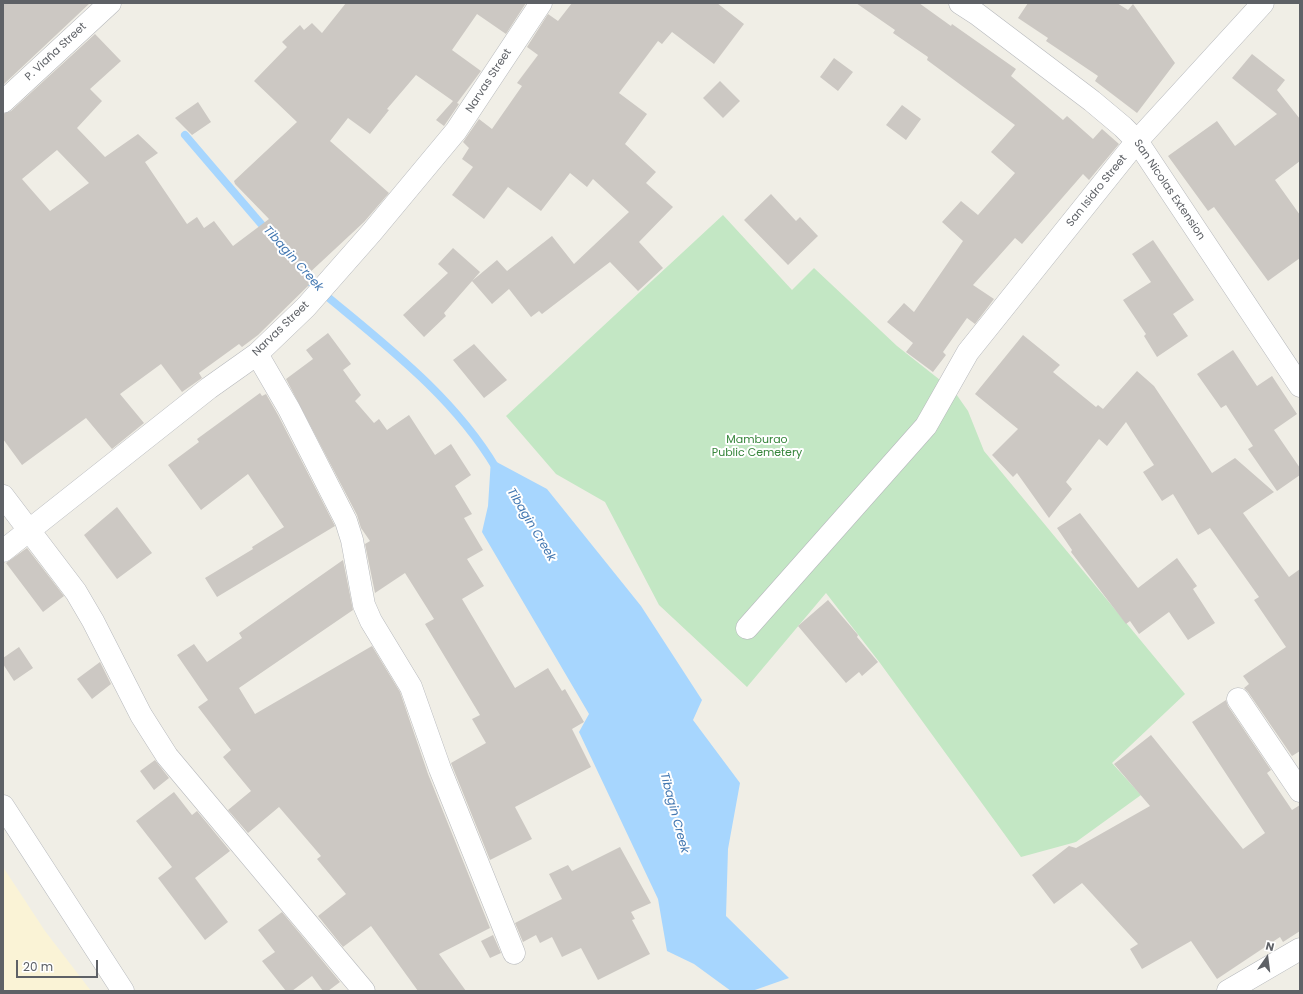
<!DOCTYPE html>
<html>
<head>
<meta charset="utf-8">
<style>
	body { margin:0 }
	#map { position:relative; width:1303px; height:994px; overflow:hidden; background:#f0eee6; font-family:Poppins,sans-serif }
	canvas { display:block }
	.frame { position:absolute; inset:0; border:4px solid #5e6166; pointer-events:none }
	.north { position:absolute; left:1247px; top:938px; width:40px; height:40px; -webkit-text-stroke:3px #fff; paint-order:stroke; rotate:14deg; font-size:11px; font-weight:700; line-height:16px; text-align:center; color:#5e6166 }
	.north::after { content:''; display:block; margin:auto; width:14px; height:18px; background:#5e6166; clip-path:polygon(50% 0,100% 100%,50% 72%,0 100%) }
	.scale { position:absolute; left:16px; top:960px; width:82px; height:18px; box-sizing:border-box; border:2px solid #5e6166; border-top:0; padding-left:5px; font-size:12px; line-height:14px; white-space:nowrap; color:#5e6166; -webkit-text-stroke:3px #fff; paint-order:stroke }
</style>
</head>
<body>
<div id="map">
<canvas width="1303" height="994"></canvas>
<div class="frame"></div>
<div class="north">N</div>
<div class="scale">20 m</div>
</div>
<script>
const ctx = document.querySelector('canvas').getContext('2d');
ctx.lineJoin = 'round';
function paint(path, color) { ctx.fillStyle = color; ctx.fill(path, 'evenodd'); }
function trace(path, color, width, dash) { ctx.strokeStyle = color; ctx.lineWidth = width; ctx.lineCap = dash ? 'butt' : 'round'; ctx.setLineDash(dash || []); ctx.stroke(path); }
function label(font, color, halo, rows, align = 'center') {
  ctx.font = font + ' Poppins,sans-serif'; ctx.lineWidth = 4; ctx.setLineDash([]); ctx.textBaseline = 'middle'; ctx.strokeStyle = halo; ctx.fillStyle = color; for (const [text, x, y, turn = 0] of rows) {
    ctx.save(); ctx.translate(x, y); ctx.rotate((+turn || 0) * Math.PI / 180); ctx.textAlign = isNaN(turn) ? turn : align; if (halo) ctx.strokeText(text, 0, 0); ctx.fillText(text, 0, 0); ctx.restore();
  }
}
const green = new Path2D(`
	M 723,215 L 792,290 L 814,268 L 897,346 L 954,391 L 968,411 L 984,451 L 1185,694 L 1112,763 L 1141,795 L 1076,842 L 1021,857 L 880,663 L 826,593 L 747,687 L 659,605 L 605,502 L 556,474 L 506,416 Z`);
const sand = new Path2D(`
	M 3,867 L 45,931 L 91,991 L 3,991 Z`);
const water = new Path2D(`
	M 491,459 L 547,489 L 641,606 L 702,700 L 693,720 L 740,783 L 728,849 L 726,916 L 789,978 L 752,991 L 731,991 L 694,964 L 667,951 L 658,899 L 579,732 L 589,714 L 482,532 L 488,506 Z`);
const stream = new Path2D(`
	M 185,135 L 268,232
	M 304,275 L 311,283 C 377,339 451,392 496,468`);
const building = new Path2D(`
	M 3,3 L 90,3 L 3,85 Z
	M 346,3 L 526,3 L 506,34 L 477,14 L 452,50 L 481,71 L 457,103 L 459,104 L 444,126 L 436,120 L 453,101 L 416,75 L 387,109 L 389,110 L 370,134 L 348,118 L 330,141 L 389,193 L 364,222 L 306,276 L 311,283 L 258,335 L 242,347 L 239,344 L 199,373 L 202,378 L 182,392 L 161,364 L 120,394 L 144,423 L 112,449 L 86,418 L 22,465 L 3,439 L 3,114 L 11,111 L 95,34 L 121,61 L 90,89 L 102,101 L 77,128 L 105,157 L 138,134 L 158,153 L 145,162 L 187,224 L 197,217 L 204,228 L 214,221 L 233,246 L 269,219 L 235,184 L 234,181 L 297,122 L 254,81 L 287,47 L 282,42 L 300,25 L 304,30 L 312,23 L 322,33 ZM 57,150 L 89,183 L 50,211 L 22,179 Z
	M 572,3 L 717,3 L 744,24 L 714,64 L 672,32 L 662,44 L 658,41 L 619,93 L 647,114 L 625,144 L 656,172 L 646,183 L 673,207 L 639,242 L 663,268 L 638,291 L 610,262 L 542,314 L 539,311 L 531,317 L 509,289 L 492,304 L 472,281 L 497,260 L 507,271 L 552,236 L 574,264 L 629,212 L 593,179 L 587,187 L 570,173 L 541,211 L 508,187 L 484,219 L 452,195 L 473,167 L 462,159 L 469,148 L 463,142 L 479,119 L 492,129 L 522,86 L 517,83 L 538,55 L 527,47 L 548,14 L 558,21 Z
	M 856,3 L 919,3 L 951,26 L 952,24 L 1016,69 L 1011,76 L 1063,120 L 1067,116 L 1093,139 L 1102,129 L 1119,144 L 1089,180 L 1083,174 L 1022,244 L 1015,238 L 973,285 L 994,299 L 975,324 L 967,318 L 943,352 L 946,355 L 933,372 L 906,352 L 913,343 L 887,322 L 904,303 L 914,312 L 963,241 L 942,222 L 961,201 L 978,215 L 1015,173 L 991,152 L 1015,125 L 927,60 L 928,57 L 893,33 L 895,30 Z
	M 1028,3 L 1117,3 L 1128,10 L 1133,4 L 1175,63 L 1137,113 L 1095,81 L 1098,76 L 1046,41 L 1048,38 L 1018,18 Z
	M 1252,54 L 1285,80 L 1277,90 L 1300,119 L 1300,161 L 1275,180 L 1300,215 L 1300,258 L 1268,281 L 1214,207 L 1208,211 L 1168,156 L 1217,121 L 1235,146 L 1277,114 L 1232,78 Z
	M 834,58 L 853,72 L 838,91 L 820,77 Z
	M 720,81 L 740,101 L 723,118 L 703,98 Z
	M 198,102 L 211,122 L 192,135 L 175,118 Z
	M 902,105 L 921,119 L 906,140 L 886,125 Z
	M 771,194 L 796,221 L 800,217 L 818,236 L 788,265 L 744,220 Z
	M 1153,240 L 1194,300 L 1173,314 L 1188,336 L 1157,357 L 1144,336 L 1146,334 L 1123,300 L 1151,282 L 1132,254 Z
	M 453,248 L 480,272 L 444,313 L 446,316 L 424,337 L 403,315 L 448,273 L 438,264 Z
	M 328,333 L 351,364 L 343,370 L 361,395 L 355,401 L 374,423 L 379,419 L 387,430 L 409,415 L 435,455 L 451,444 L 471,475 L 455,486 L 472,514 L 464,518 L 483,550 L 467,559 L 484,586 L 462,599 L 515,688 L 548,668 L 562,691 L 565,689 L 584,722 L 572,729 L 591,767 L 515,807 L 532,839 L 490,860 L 451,763 L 486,743 L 472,719 L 480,715 L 425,624 L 434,619 L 405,573 L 375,593 L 365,544 L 370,541 L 361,528 L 357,515 L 286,379 L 313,359 L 306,350 Z
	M 1023,335 L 1060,365 L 1053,372 L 1096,407 L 1098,405 L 1103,409 L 1137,371 L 1154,386 L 1212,473 L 1235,458 L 1274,492 L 1243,513 L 1289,577 L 1300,569 L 1300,751 L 1292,756 L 1248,692 L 1244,688 L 1249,684 L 1243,676 L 1286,647 L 1254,600 L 1259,597 L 1210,528 L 1198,535 L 1173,494 L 1162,501 L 1143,472 L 1154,465 L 1126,422 L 1107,446 L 1099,439 L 1066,482 L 1072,489 L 1049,518 L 1017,473 L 1013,477 L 992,455 L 1018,429 L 975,394 Z
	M 474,344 L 507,380 L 484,398 L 453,360 Z
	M 1233,350 L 1257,386 L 1272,376 L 1297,414 L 1274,430 L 1300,468 L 1300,475 L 1277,491 L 1248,449 L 1253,446 L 1226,405 L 1221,408 L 1197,374 Z
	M 260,393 L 262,396 L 266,394 L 278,415 L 335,526 L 217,597 L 205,578 L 253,549 L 252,547 L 284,527 L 248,474 L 201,510 L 168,465 L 199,442 L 197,439 Z
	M 117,507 L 152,553 L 117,579 L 84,535 Z
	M 1080,513 L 1138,588 L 1177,558 L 1197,586 L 1193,589 L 1215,623 L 1188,640 L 1169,612 L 1139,634 L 1130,621 L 1126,624 L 1071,552 L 1072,550 L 1057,528 Z
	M 27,548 L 64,596 L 43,612 L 6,563 Z
	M 343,560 L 353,610 L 239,688 L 255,714 L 372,646 L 400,692 L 428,774 L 490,928 L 439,954 L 466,991 L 418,991 L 371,926 L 343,947 L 318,916 L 346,894 L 317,859 L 321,856 L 279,807 L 248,833 L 228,810 L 251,791 L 223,757 L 231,750 L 198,707 L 208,700 L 177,655 L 194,644 L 207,662 L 242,638 L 239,633 Z
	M 828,600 L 858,635 L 857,637 L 878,662 L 862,676 L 859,672 L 846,683 L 798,626 Z
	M 19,647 L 33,668 L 14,681 L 3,664 L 3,658 Z
	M 100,662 L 111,684 L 92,699 L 77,679 Z
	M 1226,700 L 1228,706 L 1271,770 L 1267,773 L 1292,810 L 1300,805 L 1300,931 L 1283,942 L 1280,937 L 1217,979 L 1191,941 L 1142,969 L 1130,949 L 1138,944 L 1082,883 L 1054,904 L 1032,875 L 1069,846 L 1076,848 L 1150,806 L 1114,764 L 1151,735 L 1243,849 L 1265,833 L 1192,722 Z
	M 155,760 L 169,778 L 154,790 L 140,771 Z
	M 174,792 L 192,815 L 197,811 L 230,851 L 195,878 L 228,922 L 205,940 L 158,878 L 172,867 L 136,821 Z
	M 620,847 L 651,903 L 631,912 L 635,919 L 632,920 L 650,954 L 598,980 L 581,948 L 562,957 L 552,937 L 540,943 L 536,935 L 523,942 L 515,923 L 562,899 L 549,874 L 568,865 L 572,871 Z
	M 282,912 L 340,982 L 328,991 L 323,991 L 312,976 L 292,991 L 286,991 L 262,961 L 275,952 L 258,930 Z
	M 493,935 L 501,953 L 490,958 L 481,941 Z`);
const minor = new Path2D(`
	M 960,3 L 977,14 L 1092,101 L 1123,127 L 1137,141 L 1300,386
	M 3,102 L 110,3
	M 257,354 L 289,409 L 346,521 L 352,540 L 364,605 L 371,621 L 411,687 L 440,769 L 514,953
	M 3,496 L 76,592 L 93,621 L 141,715 L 167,756 L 364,991
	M 3,551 L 209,388 L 257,354 L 306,307 L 372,232 L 456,131 L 541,3
	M 747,628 L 926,426 L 968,352 L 1137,141 L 1263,3
	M 1238,699 L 1300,791
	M 3,806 L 123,991
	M 1228,991 L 1300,949`);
const streetNames = [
	["P. Viaña Street",56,52,-43],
	["Narvas Street",489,81,-57],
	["San Nicolas Extension",1169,190,56],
	["San Isidro Street",1097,191,-51],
	["Narvas Street",281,329,-44]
];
const parkNames = [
	["Mamburao",757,440],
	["Public Cemetery",757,453]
];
const waterNames = [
	["Tibagin Creek",293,259,48],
	["Tibagin Creek",531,525,59],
	["Tibagin Creek",674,813,75]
];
paint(green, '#c3e7c4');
paint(sand, '#faf3d6');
paint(water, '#a7d6fe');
trace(stream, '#a7d6fe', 8);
paint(building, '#ccc8c3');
trace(minor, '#b6b8bc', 23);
trace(minor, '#fff', 22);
label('11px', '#5e6166', '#fff', streetNames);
label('11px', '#36853b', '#fff', parkNames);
label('italic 12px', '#4277b1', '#fff', waterNames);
</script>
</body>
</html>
